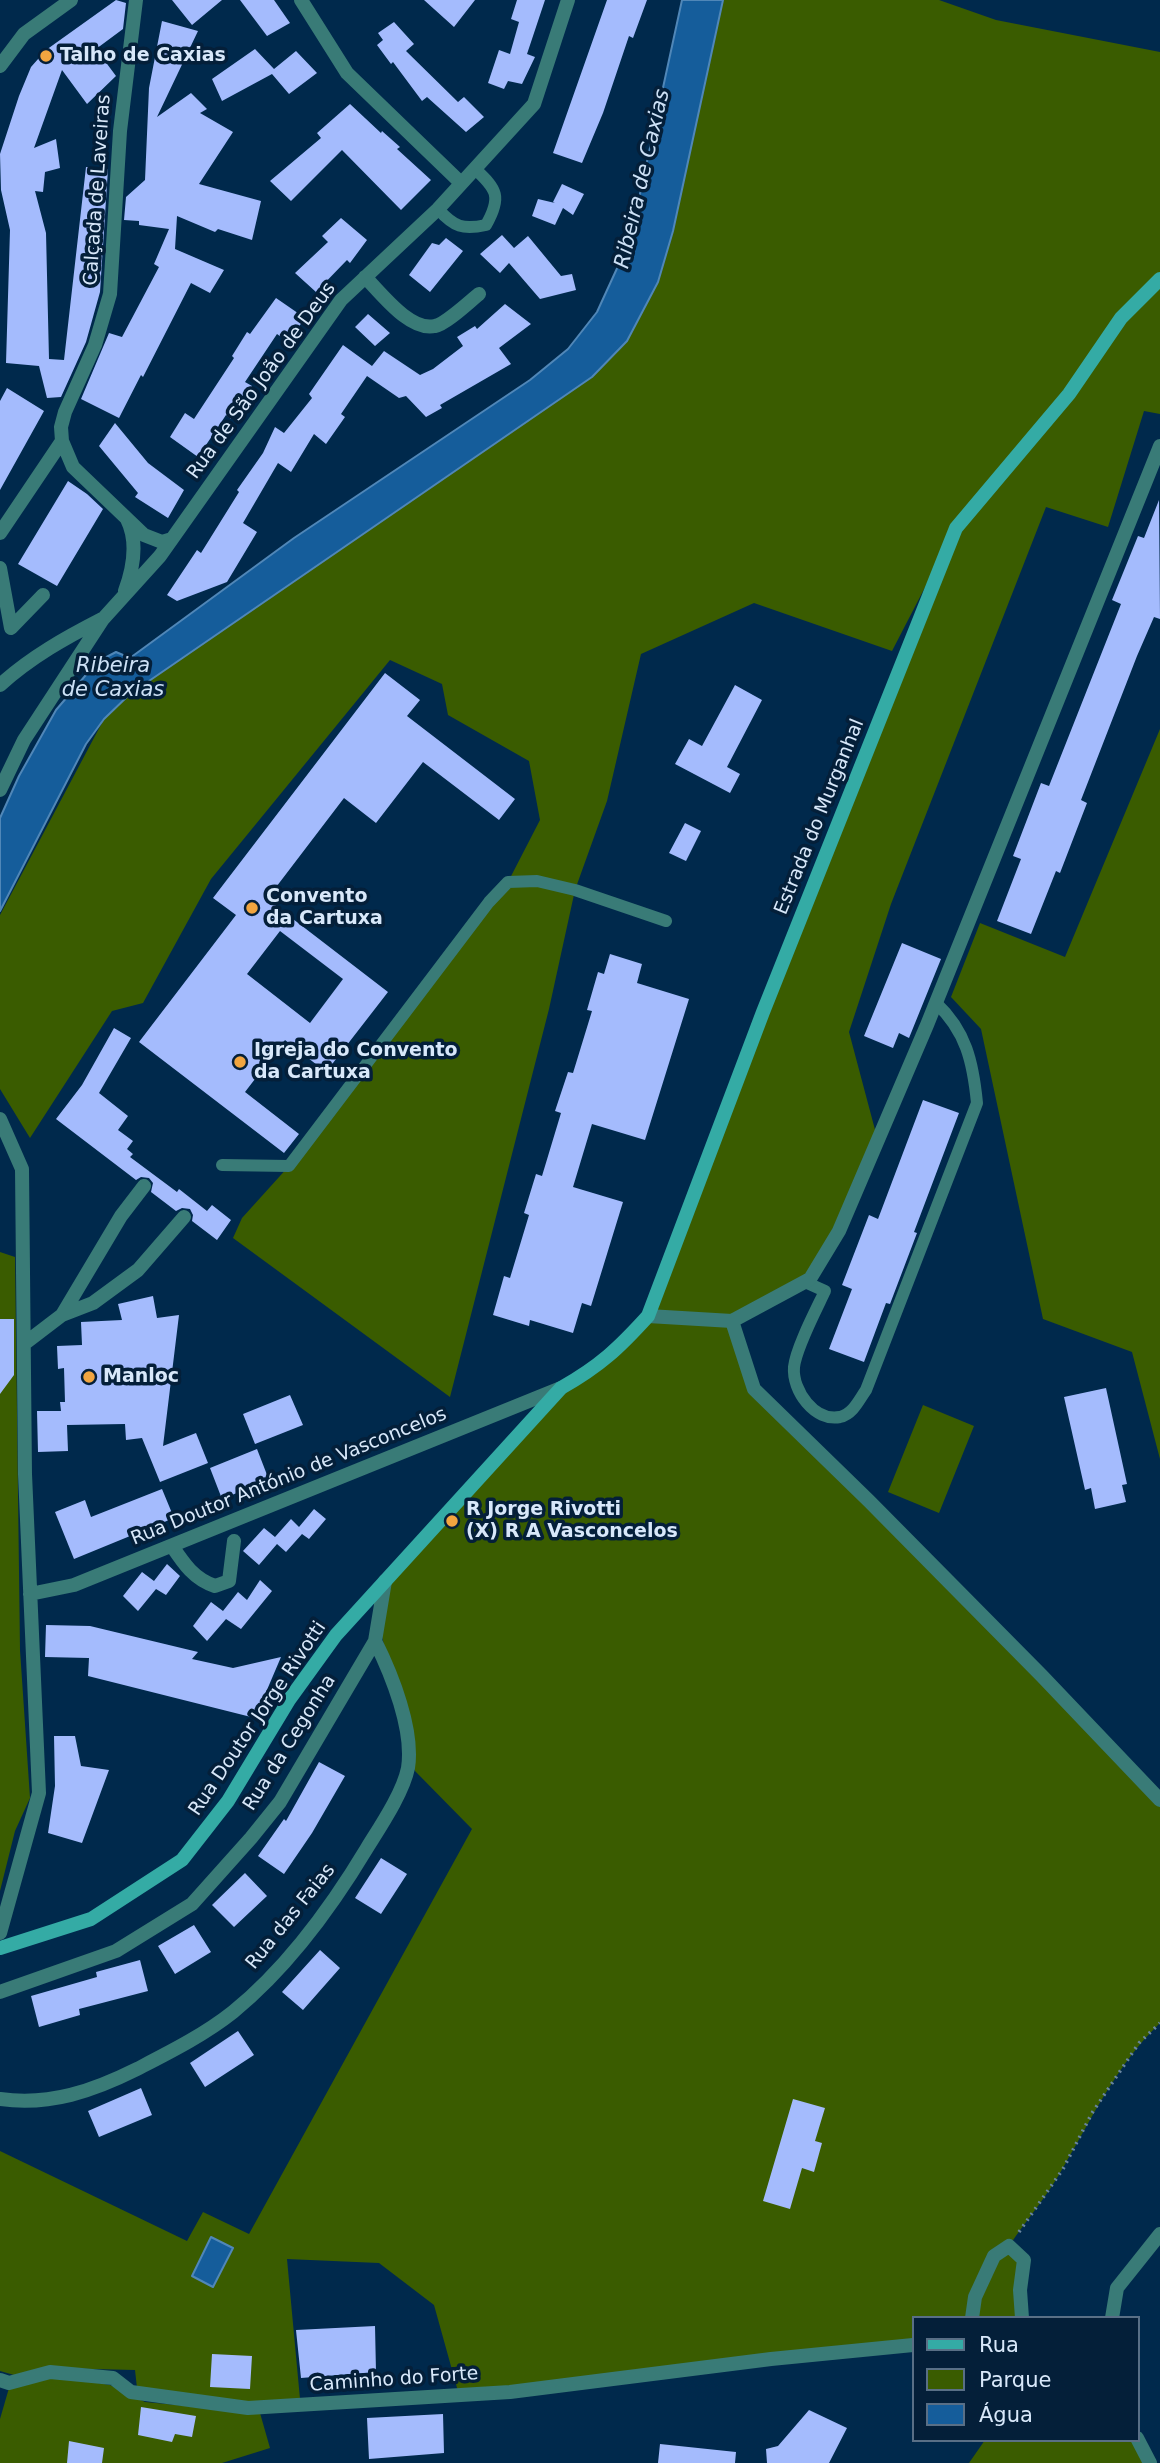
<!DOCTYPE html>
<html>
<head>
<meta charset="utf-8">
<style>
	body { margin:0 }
	#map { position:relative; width:1160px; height:2463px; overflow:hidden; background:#00294c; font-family:"DejaVu Sans",sans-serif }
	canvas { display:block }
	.legend { position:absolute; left:912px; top:2316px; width:228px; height:126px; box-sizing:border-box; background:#041f39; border:2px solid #596f86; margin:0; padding:9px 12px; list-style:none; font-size:21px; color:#d8e8fa }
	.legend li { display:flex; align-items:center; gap:14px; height:35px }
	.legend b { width:35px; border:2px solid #596f86 }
</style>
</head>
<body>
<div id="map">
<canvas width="1160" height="2463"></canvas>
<ul class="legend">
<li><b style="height:9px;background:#34aba5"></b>Rua</li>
<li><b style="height:19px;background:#3a5c00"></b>Parque</li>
<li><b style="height:19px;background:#155d9b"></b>Água</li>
</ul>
</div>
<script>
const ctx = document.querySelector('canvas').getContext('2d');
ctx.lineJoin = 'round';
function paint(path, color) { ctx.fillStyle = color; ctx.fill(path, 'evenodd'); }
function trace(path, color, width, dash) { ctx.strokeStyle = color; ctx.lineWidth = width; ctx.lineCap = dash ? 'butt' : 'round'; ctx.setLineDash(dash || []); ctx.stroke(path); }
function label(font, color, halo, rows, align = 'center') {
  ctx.font = font + ' "DejaVu Sans",sans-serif'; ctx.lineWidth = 7; ctx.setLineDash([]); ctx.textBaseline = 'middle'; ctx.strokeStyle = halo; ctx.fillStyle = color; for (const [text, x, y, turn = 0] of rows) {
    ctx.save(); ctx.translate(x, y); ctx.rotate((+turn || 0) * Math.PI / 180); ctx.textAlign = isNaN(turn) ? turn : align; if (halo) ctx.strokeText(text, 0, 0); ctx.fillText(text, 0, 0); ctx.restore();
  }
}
const green = new Path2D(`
	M 723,0 L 939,0 L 996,20 L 1160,52 L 1160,414 L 1144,411 L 1108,527 L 1046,507 L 891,904 L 849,1032 L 878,1141 L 810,1279 L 732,1321 L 754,1389 L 1160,1800 L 1160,2023 C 1118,2063 1093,2116 1064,2166 C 1049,2194 1027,2219 1009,2246 L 1024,2260 L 1022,2318 L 913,2318 L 913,2344 L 459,2395 L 434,2305 L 379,2263 L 287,2259 L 300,2399 L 245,2404 L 137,2388 L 135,2370 L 49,2368 L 21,2377 L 0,2371 L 0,2151 L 187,2241 L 203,2212 L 249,2234 L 472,1829 L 415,1771 L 372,1596 L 561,1388 L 648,1316 L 951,537 L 892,651 L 754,603 L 641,654 L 607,801 L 575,890 L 549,1009 L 450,1397 L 233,1238 L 242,1218 L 289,1166 L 508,882 L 540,820 L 529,761 L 448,715 L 442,684 L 390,660 L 211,879 L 143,1003 L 112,1011 L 30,1138 L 0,1089 L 0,915 L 104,719 L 130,694 L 592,377 L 673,231 Z
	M 1160,729 L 1160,1459 L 1132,1352 L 1043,1319 L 981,1029 L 951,997 L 980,923 L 1065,957 Z
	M 0,1252 L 15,1257 L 20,1650 L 30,1798 L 15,1831 L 0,1891 Z
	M 923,1405 L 974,1426 L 939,1513 L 888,1492 Z
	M 55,2376 L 110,2385 L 145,2402 L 260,2413 L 270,2448 L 222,2463 L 0,2463 L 0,2419 L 9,2388 Z
	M 985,2440 L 1137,2440 L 1150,2463 L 969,2463 Z`);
const water = new Path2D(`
	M 682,0 L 723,0 L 673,231 L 658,282 L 627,341 L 592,377 L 130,694 L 104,719 L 86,744 L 0,911 L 0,818 L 19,776 L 56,710 L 97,662 L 116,652 L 130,658 L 294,538 L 530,380 L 568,349 L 597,312 L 630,240 Z
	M 211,2237 L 233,2248 L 213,2287 L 192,2276 Z`);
const building = new Path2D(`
	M 116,0 L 126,3 L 123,29 L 96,49 L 116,76 L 87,104 L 62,70 L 34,148 L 56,139 L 60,168 L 45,172 L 43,192 L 35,191 L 46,233 L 49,359 L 64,360 L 86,167 L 108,169 L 100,292 L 86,342 L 61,397 L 47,398 L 39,366 L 6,363 L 10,230 L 1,190 L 0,154 L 19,96 L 31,67 L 46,50 Z
	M 172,0 L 222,0 L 192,25 Z
	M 240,0 L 274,0 L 290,23 L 267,36 Z
	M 424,0 L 475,0 L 454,27 Z
	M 517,0 L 545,0 L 527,54 L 535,57 L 522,84 L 508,81 L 504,89 L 488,83 L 499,50 L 510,54 L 519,22 L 511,19 Z
	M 607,0 L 647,0 L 633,38 L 629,36 L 603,113 L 582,163 L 553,153 Z
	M 162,21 L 198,31 L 157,117 L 191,93 L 207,109 L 200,113 L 233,132 L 199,184 L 261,201 L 252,240 L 218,229 L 215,232 L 177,216 L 175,249 L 224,270 L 210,293 L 191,283 L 143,377 L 141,375 L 119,418 L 81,399 L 109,333 L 122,337 L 159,267 L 154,264 L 169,229 L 139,225 L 139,221 L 124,220 L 126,197 L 145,180 L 149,88 Z
	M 394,22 L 414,44 L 406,51 L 458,102 L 464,97 L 484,117 L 466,132 L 427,97 L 422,101 L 393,62 L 391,64 L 377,45 L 383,40 L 378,33 Z
	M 255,49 L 274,69 L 296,51 L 317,73 L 289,94 L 272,74 L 222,101 L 212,79 Z
	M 350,104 L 381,133 L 382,131 L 400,147 L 397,149 L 431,180 L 401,210 L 342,150 L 291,201 L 270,181 L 321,138 L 317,133 Z
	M 562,184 L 584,194 L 573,215 L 563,208 L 555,225 L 532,216 L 538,199 L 555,203 L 553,202 Z
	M 341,218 L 367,240 L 350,263 L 347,260 L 316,292 L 295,273 L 328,242 L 322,236 Z
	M 502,235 L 514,248 L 528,236 L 561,276 L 572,274 L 576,290 L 540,299 L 509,263 L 500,273 L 480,254 Z
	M 446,238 L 463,251 L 430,292 L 409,275 L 432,243 L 439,245 Z
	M 276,298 L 305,318 L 288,342 L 277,334 L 245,382 L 252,386 L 231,419 L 226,415 L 198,457 L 170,437 L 185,413 L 194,419 L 234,358 L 232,356 L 247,332 L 250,334 Z
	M 505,304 L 531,324 L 499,348 L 511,364 L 440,405 L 442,408 L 426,417 L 406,396 L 399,398 L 367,376 L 341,414 L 345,417 L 326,444 L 314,434 L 291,472 L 278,463 L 243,523 L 257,532 L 227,582 L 177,601 L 167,595 L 197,550 L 201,553 L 239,492 L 237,490 L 263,453 L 275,427 L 284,433 L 312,398 L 309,394 L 343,345 L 372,366 L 384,351 L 420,375 L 433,369 L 463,346 L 457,337 L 475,326 L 477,329 Z
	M 368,314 L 390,333 L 375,346 L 355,327 Z
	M 7,388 L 44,411 L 0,490 L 0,401 Z
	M 115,423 L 148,463 L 184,490 L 168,518 L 135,497 L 138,493 L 99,446 Z
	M 68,481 L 87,494 L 103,509 L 57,586 L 18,564 Z
	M 1159,500 L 1160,619 L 1154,617 L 1137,656 L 1081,800 L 1087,803 L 1060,873 L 1056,871 L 1031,934 L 997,921 L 1021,859 L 1013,856 L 1041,783 L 1049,786 L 1121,604 L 1112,600 L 1138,536 L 1144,538 Z
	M 385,673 L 420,700 L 407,716 L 515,799 L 499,820 L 423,762 L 376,823 L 344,798 L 267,899 L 388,992 L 326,1072 L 285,1040 L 245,1092 L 299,1134 L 284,1153 L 139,1042 L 236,915 L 213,898 ZM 280,931 L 343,979 L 310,1023 L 247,974 Z
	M 735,685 L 762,700 L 727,767 L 740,774 L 730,793 L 675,764 L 689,739 L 702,746 Z
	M 685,823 L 701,831 L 686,861 L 669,853 Z
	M 902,943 L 941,959 L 909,1038 L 899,1033 L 893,1048 L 864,1036 Z
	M 610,954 L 642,964 L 637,983 L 689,999 L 645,1140 L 592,1124 L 573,1187 L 623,1202 L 591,1306 L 582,1303 L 573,1333 L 530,1320 L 529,1326 L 493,1315 L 504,1276 L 510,1278 L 529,1215 L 524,1213 L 536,1174 L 542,1176 L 561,1113 L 555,1111 L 568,1072 L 573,1073 L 592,1011 L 587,1010 L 598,972 L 604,974 Z
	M 114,1028 L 131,1038 L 99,1093 L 128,1116 L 118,1130 L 133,1141 L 127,1149 L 133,1154 L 130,1157 L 177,1192 L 179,1189 L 207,1211 L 212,1205 L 231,1220 L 217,1240 L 192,1221 L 193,1215 L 190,1209 L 182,1208 L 176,1211 L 151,1192 L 153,1183 L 149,1178 L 141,1177 L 136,1180 L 56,1119 L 82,1085 Z
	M 923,1100 L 959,1113 L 914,1232 L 917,1233 L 890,1304 L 886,1303 L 864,1362 L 829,1349 L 852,1289 L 842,1285 L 869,1215 L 878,1219 Z
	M 153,1296 L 157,1318 L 179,1315 L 163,1446 L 196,1433 L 208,1463 L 160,1482 L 142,1438 L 126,1440 L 125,1424 L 67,1425 L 68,1451 L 38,1452 L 37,1411 L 61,1411 L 60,1402 L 65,1402 L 64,1368 L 58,1369 L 57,1346 L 82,1345 L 81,1322 L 122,1320 L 118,1304 Z
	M 0,1319 L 14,1319 L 14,1375 L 0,1394 Z
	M 1106,1388 L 1127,1484 L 1122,1485 L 1126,1502 L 1095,1509 L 1091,1488 L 1085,1490 L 1064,1397 Z
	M 290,1395 L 303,1425 L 255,1444 L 243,1414 Z
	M 257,1449 L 269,1480 L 222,1499 L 210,1468 Z
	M 162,1489 L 174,1518 L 74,1559 L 55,1512 L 85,1500 L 91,1517 Z
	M 314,1509 L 326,1519 L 309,1539 L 302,1534 L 286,1552 L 277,1544 L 259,1565 L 243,1551 L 264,1528 L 275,1537 L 291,1519 L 299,1527 Z
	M 167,1564 L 180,1576 L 166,1595 L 156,1589 L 138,1611 L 123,1596 L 142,1572 L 154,1581 Z
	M 260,1580 L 272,1591 L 241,1629 L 226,1619 L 207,1641 L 193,1626 L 211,1602 L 223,1611 L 238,1592 L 247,1600 Z
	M 46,1625 L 90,1626 L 198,1652 L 192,1659 L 233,1668 L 281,1657 L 255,1718 L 88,1676 L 89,1658 L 45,1657 Z
	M 54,1736 L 75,1736 L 81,1766 L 109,1770 L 82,1843 L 48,1833 L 55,1786 Z
	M 319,1762 L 345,1776 L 312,1833 L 284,1874 L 258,1856 L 284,1819 L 286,1821 Z
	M 381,1858 L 407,1874 L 381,1914 L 355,1898 Z
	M 245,1873 L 267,1896 L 234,1927 L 212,1905 Z
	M 194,1925 L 211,1952 L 175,1974 L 158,1946 Z
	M 320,1950 L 340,1968 L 303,2010 L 282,1992 Z
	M 140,1960 L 148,1991 L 79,2009 L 80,2015 L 39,2027 L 31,1996 L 97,1977 L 96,1972 Z
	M 238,2031 L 254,2055 L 205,2087 L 190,2063 Z
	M 141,2088 L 152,2115 L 99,2137 L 88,2111 Z
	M 793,2099 L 825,2108 L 815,2141 L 822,2143 L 814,2172 L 802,2168 L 790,2209 L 763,2201 Z
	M 375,2326 L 376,2372 L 301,2378 L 296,2330 Z
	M 212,2354 L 252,2356 L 250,2389 L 210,2387 Z
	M 141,2407 L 196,2416 L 192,2437 L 175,2434 L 172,2442 L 138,2435 Z
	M 809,2410 L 847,2428 L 829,2463 L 767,2463 L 766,2449 L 778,2446 Z
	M 443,2414 L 444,2453 L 369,2459 L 367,2418 Z
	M 69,2441 L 104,2448 L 102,2463 L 67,2463 Z
	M 660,2444 L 736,2452 L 735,2463 L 658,2463 Z`);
const path = new Path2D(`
	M 1019,2232 L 1063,2169 L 1092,2113 L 1139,2043 L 1160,2023`);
const lane = new Path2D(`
	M 438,209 C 454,227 463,230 486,225 C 502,197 497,189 475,169
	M 222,1165 L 289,1166 L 489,902 L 508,882 L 537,881 L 575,890 L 666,921
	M 805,1282 L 825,1291 C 816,1310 796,1348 794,1367 C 792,1391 815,1422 840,1417 C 853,1414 859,1400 866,1390 L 977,1103 C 973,1062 966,1031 936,1003`);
const street = new Path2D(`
	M 136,0 L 120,131 L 110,294 L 95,345 L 65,412 L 61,427 L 62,441 L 73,467 L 144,535 L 162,542 L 172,539
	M 301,0 L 347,73 L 461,183
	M 0,66 L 24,34 L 71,0
	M 365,277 C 381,293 410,332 435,326 C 446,324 469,302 479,294
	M 0,533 L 62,441
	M 0,568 L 11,628 L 43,595
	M 125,591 C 133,569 138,541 127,519
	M 0,685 C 31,657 65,638 102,619
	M 0,790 L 24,740 L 103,619 L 160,556 L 341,300 L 438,209 L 534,104 L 568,0
	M 0,1119 L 22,1169 L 25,1474 L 39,1793 L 0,1933
	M 62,1315 L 121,1216 L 144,1186
	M 648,1316 L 732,1321 L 810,1279 L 839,1231 L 927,1025 L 1160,446
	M 732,1321 L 754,1389 L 869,1501 L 1042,1676 L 1160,1800
	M 24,1344 L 62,1315 L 93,1303 L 138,1270 L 184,1217
	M 172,1546 C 184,1564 194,1579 215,1586 L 229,1581 L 234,1541
	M 30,1594 L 74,1585 L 561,1388
	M 0,1992 L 116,1951 L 192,1904 L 251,1838 L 280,1802 L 375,1641 L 385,1581
	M 0,2099 C 50,2106 93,2091 137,2069 C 170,2052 204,2035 233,2012 C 287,1968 331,1908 367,1848 C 380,1827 403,1793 408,1768 C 414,1730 392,1675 375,1641
	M 972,2318 L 975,2297 L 994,2256 L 1009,2246 L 1024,2260 L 1020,2290 L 1022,2318
	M 1112,2318 L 1117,2288 L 1160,2234
	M 0,2380 L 9,2383 L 50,2372 L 113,2378 L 131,2392 L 248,2408 L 510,2392 L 771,2359 L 913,2345
	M 1137,2438 L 1150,2463`);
const secondary = new Path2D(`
	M 0,1948 L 91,1919 L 182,1860 L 228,1801 L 289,1700 L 336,1635 L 561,1388 C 600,1366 619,1348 648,1316 L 763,1012 L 956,528 L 1069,394 L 1121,318 L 1160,279`);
const markers = [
	[46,56,7,"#f1a540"],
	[252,908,7,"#f1a540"],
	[240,1062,7,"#f1a540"],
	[89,1377,7,"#f1a540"],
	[452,1521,7,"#f1a540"]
];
const poiNames = [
	["Talho de Caxias",60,56],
	["Convento",266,897],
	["da Cartuxa",266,919],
	["Igreja do Convento",254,1051],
	["da Cartuxa",254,1073],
	["Manloc",103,1377],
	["R Jorge Rivotti",466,1510],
	["(X) R A Vasconcelos",466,1532]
];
const streetNames = [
	["Calçada de Laveiras",98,190,-86],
	["Rua de São João de Deus",262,381,-54],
	["Estrada do Murganhal",820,817,-68],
	["Rua Doutor António de Vasconcelos",289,1477,-22],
	["Rua Doutor Jorge Rivotti",258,1719,-56],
	["Rua da Cegonha",290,1743,-58],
	["Rua das Faias",291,1917,-51],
	["Caminho do Forte",394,2380,-4]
];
const waterNames = [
	["Ribeira de Caxias",643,179,-77],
	["Ribeira",113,667],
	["de Caxias",113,691]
];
paint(green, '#3a5c00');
paint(water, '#155d9b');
trace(water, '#5087b8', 2);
paint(building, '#a4bbfd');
trace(path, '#6986a1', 3.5, [2, 5]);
trace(lane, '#397b77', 12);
trace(street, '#397b77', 14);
trace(secondary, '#34aba5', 14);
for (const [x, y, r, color] of markers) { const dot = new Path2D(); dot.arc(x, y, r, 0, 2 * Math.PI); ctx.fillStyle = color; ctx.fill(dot); trace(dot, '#041f39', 2.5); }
label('bold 19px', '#d8e8fa', '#041f39', poiNames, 'left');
label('19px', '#d8e8fa', '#041f39', streetNames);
label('italic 21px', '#cde1f6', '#041f39', waterNames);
</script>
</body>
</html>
